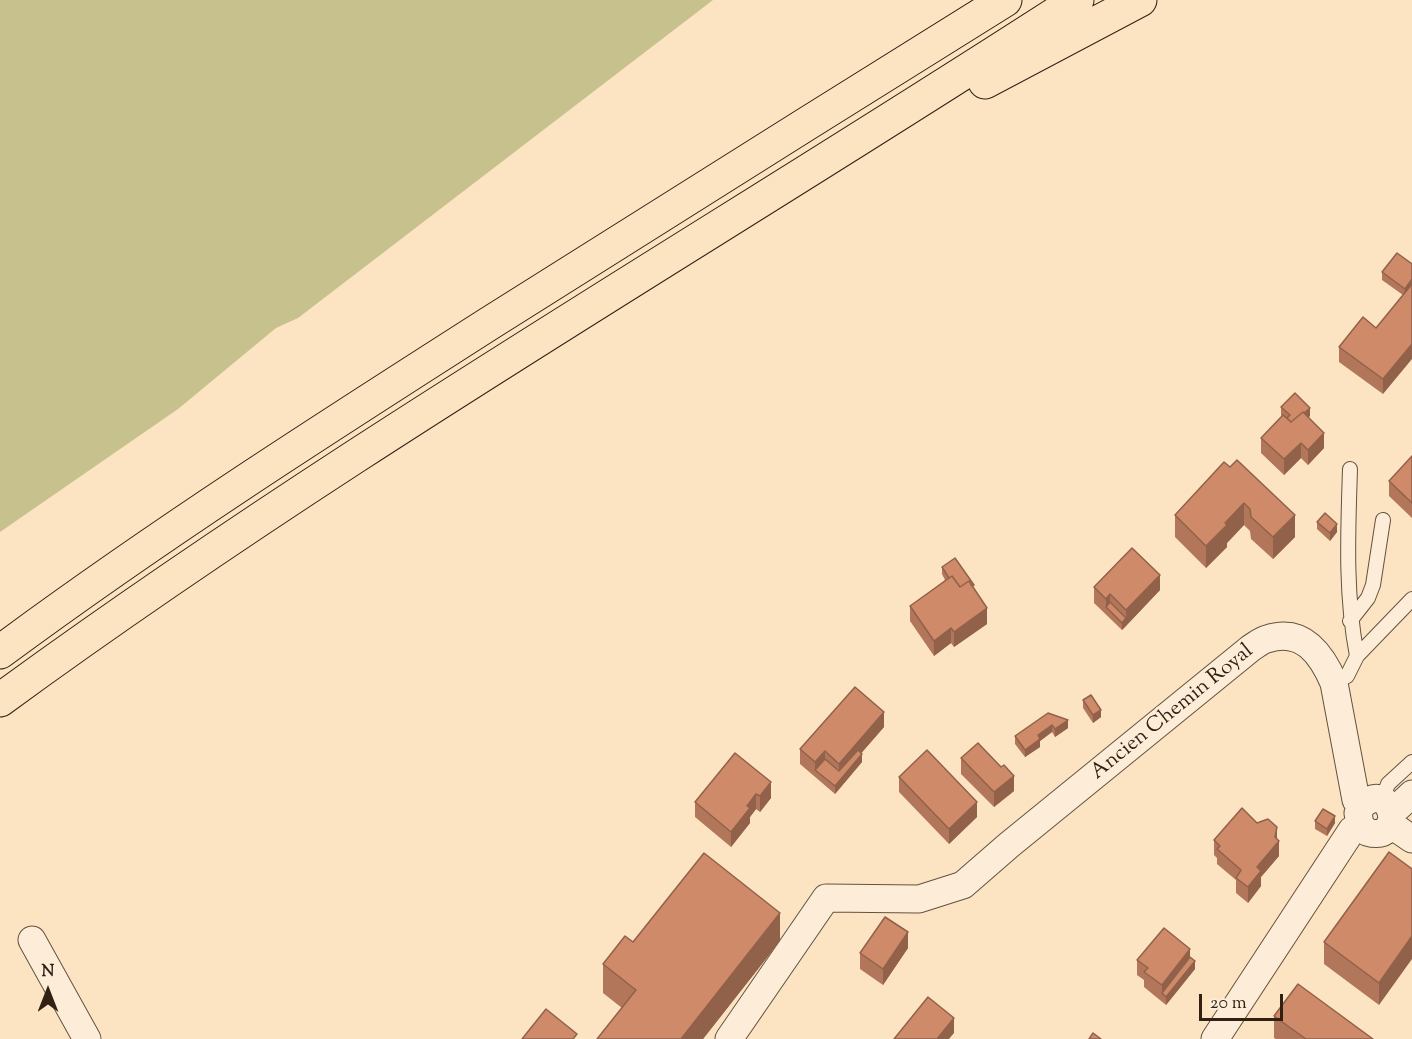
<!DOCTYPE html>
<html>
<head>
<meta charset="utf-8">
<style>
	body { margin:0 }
	#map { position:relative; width:1412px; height:1039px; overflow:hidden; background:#fce4c3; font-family:"Sorts Mill Goudy",serif }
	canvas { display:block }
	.north { position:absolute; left:18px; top:961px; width:60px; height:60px; -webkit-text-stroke:4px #fdedd8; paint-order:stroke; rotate:0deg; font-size:16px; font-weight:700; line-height:24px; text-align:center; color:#302113 }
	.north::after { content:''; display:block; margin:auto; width:21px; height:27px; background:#302113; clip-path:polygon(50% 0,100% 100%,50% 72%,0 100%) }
	.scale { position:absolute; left:1199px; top:994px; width:84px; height:27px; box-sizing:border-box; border:3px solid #302113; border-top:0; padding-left:8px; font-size:18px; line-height:21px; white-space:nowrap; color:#302113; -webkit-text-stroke:4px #fdedd8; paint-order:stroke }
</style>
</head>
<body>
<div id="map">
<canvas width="1412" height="1039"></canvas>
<div class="north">N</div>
<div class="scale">20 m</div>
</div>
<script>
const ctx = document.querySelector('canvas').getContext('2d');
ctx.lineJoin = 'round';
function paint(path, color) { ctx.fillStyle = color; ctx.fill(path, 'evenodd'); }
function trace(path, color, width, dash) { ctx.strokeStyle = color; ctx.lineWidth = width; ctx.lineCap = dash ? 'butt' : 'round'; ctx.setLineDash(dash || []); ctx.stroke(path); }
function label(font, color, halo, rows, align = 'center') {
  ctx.font = font + ' "Sorts Mill Goudy",serif'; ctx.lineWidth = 5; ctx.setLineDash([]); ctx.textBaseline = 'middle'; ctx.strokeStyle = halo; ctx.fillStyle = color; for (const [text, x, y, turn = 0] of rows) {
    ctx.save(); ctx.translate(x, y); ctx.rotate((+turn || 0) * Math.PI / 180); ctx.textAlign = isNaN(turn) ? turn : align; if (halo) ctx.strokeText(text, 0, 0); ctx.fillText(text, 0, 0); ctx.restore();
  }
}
const green = new Path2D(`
	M 0,0 L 713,0 L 298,318 L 276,328 L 178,409 L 0,532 Z`);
const lane = new Path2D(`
	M 1350,469 C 1348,532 1345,594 1357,656
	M 1350,621 L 1368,598 L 1373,585 L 1383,520
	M 1334,683 L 1347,676 L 1357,656 L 1412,599
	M 1382,800 L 1388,784 L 1412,762`);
const street = new Path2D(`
	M 1391,810 L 1397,808 L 1412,794
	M 1390,824 L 1412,839
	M 1360,825 L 1367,832 C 1407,844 1393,778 1362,805
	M 32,940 L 87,1039
	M 729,1039 L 826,898 L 919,899 L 963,885 L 1009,845 L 1251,648 C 1256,645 1262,640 1267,639 C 1303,627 1322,655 1334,683 L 1356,800 L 1362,805 L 1358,813 L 1360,825 L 1352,830 L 1215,1039`);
const highway = new Path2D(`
	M 985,82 L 1140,0
	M 0,652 C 158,535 324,429 490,323 C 661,215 833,107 1005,0
	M 0,700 C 346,447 718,233 1077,0`);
const wall = new Path2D(`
	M 1412,264 L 1383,394 L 1339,362 L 1339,347 L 1376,328 L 1403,295 L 1382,280 L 1382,272 Z
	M 1281,407 L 1310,416 L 1308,417 L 1324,448 L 1308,465 L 1301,458 L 1284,475 L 1261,453 L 1261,438 L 1282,416 L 1281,415 Z
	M 1412,456 L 1412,518 L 1389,496 L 1389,481 Z
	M 1224,462 L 1295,537 L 1273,559 L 1251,539 L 1250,531 L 1244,525 L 1227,543 L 1227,547 L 1206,568 L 1175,537 L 1175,515 Z
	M 1317,522 L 1337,532 L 1330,541 L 1317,529 Z
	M 942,567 L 974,589 L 987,624 L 954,647 L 951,643 L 934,656 L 910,621 L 910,606 L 945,580 L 942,574 Z
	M 1094,587 L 1160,590 L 1122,630 L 1094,603 Z
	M 1083,700 L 1101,717 L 1093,723 L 1083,708 Z
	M 1048,713 L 1068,728 L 1055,737 L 1052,732 L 1040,741 L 1040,747 L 1025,757 L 1015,744 L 1015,736 Z
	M 884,727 L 861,753 L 862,762 L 835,794 L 800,764 L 800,749 Z
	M 735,753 L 771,798 L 760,812 L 756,809 L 750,817 L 750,823 L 731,847 L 695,817 L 695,802 Z
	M 961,758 L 1014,791 L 994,807 L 961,774 Z
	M 899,777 L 977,817 L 949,844 L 899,792 Z
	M 1315,821 L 1335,823 L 1327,836 L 1315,829 Z
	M 1257,823 L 1277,839 L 1279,856 L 1261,877 L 1261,886 L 1248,903 L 1236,893 L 1236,880 L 1217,864 L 1217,858 L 1214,855 L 1214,840 Z
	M 1412,869 L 1379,1005 L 1324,964 L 1324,942 Z
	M 780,941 L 703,1039 L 597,1039 L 622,1008 L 603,993 L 603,964 L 633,942 Z
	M 908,948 L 883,985 L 860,969 L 860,953 Z
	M 1190,957 L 1195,969 L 1166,1005 L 1144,987 L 1144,980 L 1137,975 L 1137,960 Z
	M 1274,1016 L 1373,1039 L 1276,1039 L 1274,1038 Z`);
const shadedWall = new Path2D(`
	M 1412,279 L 1412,287 L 1405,296 L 1405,289 Z
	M 1412,344 L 1412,359 L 1383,394 L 1383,379 Z
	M 1310,408 L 1310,416 L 1303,422 L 1300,417 Z
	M 1324,433 L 1324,448 L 1308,465 L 1308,450 Z
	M 1301,443 L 1301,458 L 1284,475 L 1284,459 Z
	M 1244,503 L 1244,525 L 1227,543 L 1227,547 L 1206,568 L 1206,546 L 1225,523 Z
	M 1295,515 L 1295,537 L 1273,559 L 1273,537 Z
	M 1337,524 L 1337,532 L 1330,541 L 1330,533 Z
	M 1160,575 L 1160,590 L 1126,626 L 1126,610 Z
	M 1110,594 L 1110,610 L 1106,607 L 1106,614 L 1106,599 Z
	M 987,608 L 987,624 L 954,647 L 954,632 Z
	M 1126,618 L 1126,626 L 1122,630 L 1122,623 Z
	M 951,628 L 951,643 L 934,656 L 934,641 Z
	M 1101,710 L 1101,717 L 1093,723 L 1093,715 Z
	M 884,712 L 884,727 L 839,779 L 839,764 Z
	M 1068,720 L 1068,728 L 1055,737 L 1055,729 Z
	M 1052,725 L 1052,732 L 1040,741 L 1040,747 L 1025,757 L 1025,750 L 1038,735 Z
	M 825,751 L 825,767 L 815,770 L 815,762 Z
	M 862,754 L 862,762 L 835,794 L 835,786 Z
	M 1014,776 L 1014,791 L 994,807 L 994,792 Z
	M 771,782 L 771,798 L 760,812 L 760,796 Z
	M 756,794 L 756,809 L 750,817 L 750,823 L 731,847 L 731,832 L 747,806 Z
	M 977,802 L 977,817 L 949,844 L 949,829 Z
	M 1335,816 L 1335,823 L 1327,836 L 1327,829 Z
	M 1277,827 L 1277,843 L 1279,841 L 1279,856 L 1261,877 L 1261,886 L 1248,903 L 1248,887 L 1257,867 L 1275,837 Z
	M 780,913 L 780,941 L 703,1039 L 681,1039 Z
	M 908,932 L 908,948 L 883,985 L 883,969 Z
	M 1412,936 L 1412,959 L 1379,1005 L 1379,983 Z
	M 1190,949 L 1190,964 L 1162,993 L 1162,985 Z
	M 1195,961 L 1195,969 L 1166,1005 L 1166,997 Z
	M 954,1018 L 954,1033 L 949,1039 L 937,1039 Z`);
const building = new Path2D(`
	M 1397,253 L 1412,264 L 1412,279 L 1405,289 L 1382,272 Z
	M 1412,284 L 1412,344 L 1383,379 L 1339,347 L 1363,317 L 1376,328 Z
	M 1295,393 L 1310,408 L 1304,413 L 1303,412 L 1291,422 L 1287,418 L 1290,415 L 1281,407 Z
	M 1303,412 L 1324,433 L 1308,450 L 1301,443 L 1284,459 L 1261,438 L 1283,415 L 1291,422 Z
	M 1412,456 L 1412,503 L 1389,481 Z
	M 1237,460 L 1295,515 L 1273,537 L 1251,517 L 1250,509 L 1244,503 L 1225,523 L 1227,525 L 1206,546 L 1175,515 L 1224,462 L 1230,467 Z
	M 1325,513 L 1337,524 L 1330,533 L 1317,522 Z
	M 1132,548 L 1160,575 L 1126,610 L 1110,594 L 1106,599 L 1094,587 Z
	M 955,558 L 974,585 L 972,586 L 969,581 L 960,587 L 952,576 L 949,578 L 942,567 Z
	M 952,576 L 960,587 L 969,581 L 987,608 L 954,632 L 951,628 L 934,641 L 910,606 Z
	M 1110,602 L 1126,618 L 1122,623 L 1106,607 Z
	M 855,687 L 884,712 L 839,764 L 825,751 L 815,762 L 800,749 Z
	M 1091,695 L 1101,710 L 1093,715 L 1083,700 Z
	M 1048,713 L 1068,720 L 1055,729 L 1052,725 L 1038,735 L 1040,739 L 1025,750 L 1015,736 Z
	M 978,743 L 1001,767 L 1004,765 L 1014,776 L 994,792 L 961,758 Z
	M 858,750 L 862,754 L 835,786 L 815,770 L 825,759 L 839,771 Z
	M 927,750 L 977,802 L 949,829 L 899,777 Z
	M 735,753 L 771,782 L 760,796 L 756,794 L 747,806 L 750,808 L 731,832 L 695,802 Z
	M 1242,808 L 1257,823 L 1268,819 L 1277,827 L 1275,837 L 1279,841 L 1257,867 L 1261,871 L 1248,887 L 1236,878 L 1241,870 L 1217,849 L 1220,846 L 1214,840 Z
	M 1323,809 L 1335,816 L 1327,829 L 1315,821 Z
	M 1389,852 L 1412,869 L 1412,936 L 1379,983 L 1324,942 Z
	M 704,853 L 780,913 L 681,1039 L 597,1039 L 636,990 L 603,964 L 625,936 L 633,942 Z
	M 885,917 L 908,932 L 883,969 L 860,953 Z
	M 1164,928 L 1190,949 L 1162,985 L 1144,972 L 1148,968 L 1137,960 Z
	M 1190,957 L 1195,961 L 1166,997 L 1162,993 Z
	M 1298,984 L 1373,1039 L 1306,1039 L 1274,1016 Z
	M 928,997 L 954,1018 L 937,1039 L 894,1039 Z
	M 546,1009 L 577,1034 L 573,1039 L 522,1039 Z
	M 1093,1033 L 1101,1039 L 1089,1039 Z`);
const streetNames = [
	["Ancien Chemin Royal",1173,713,-39]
];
paint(green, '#c7c18e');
trace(lane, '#63523f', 16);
trace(street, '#63523f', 29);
trace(highway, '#302113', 35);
trace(lane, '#fdedd8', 14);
trace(street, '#fdedd8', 27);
trace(highway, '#fce4c3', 33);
paint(wall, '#b2775a');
paint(shadedWall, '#91614a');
paint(building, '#cf8a69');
trace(building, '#91614a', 1.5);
label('21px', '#302113', '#fdedd8', streetNames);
</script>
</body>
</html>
